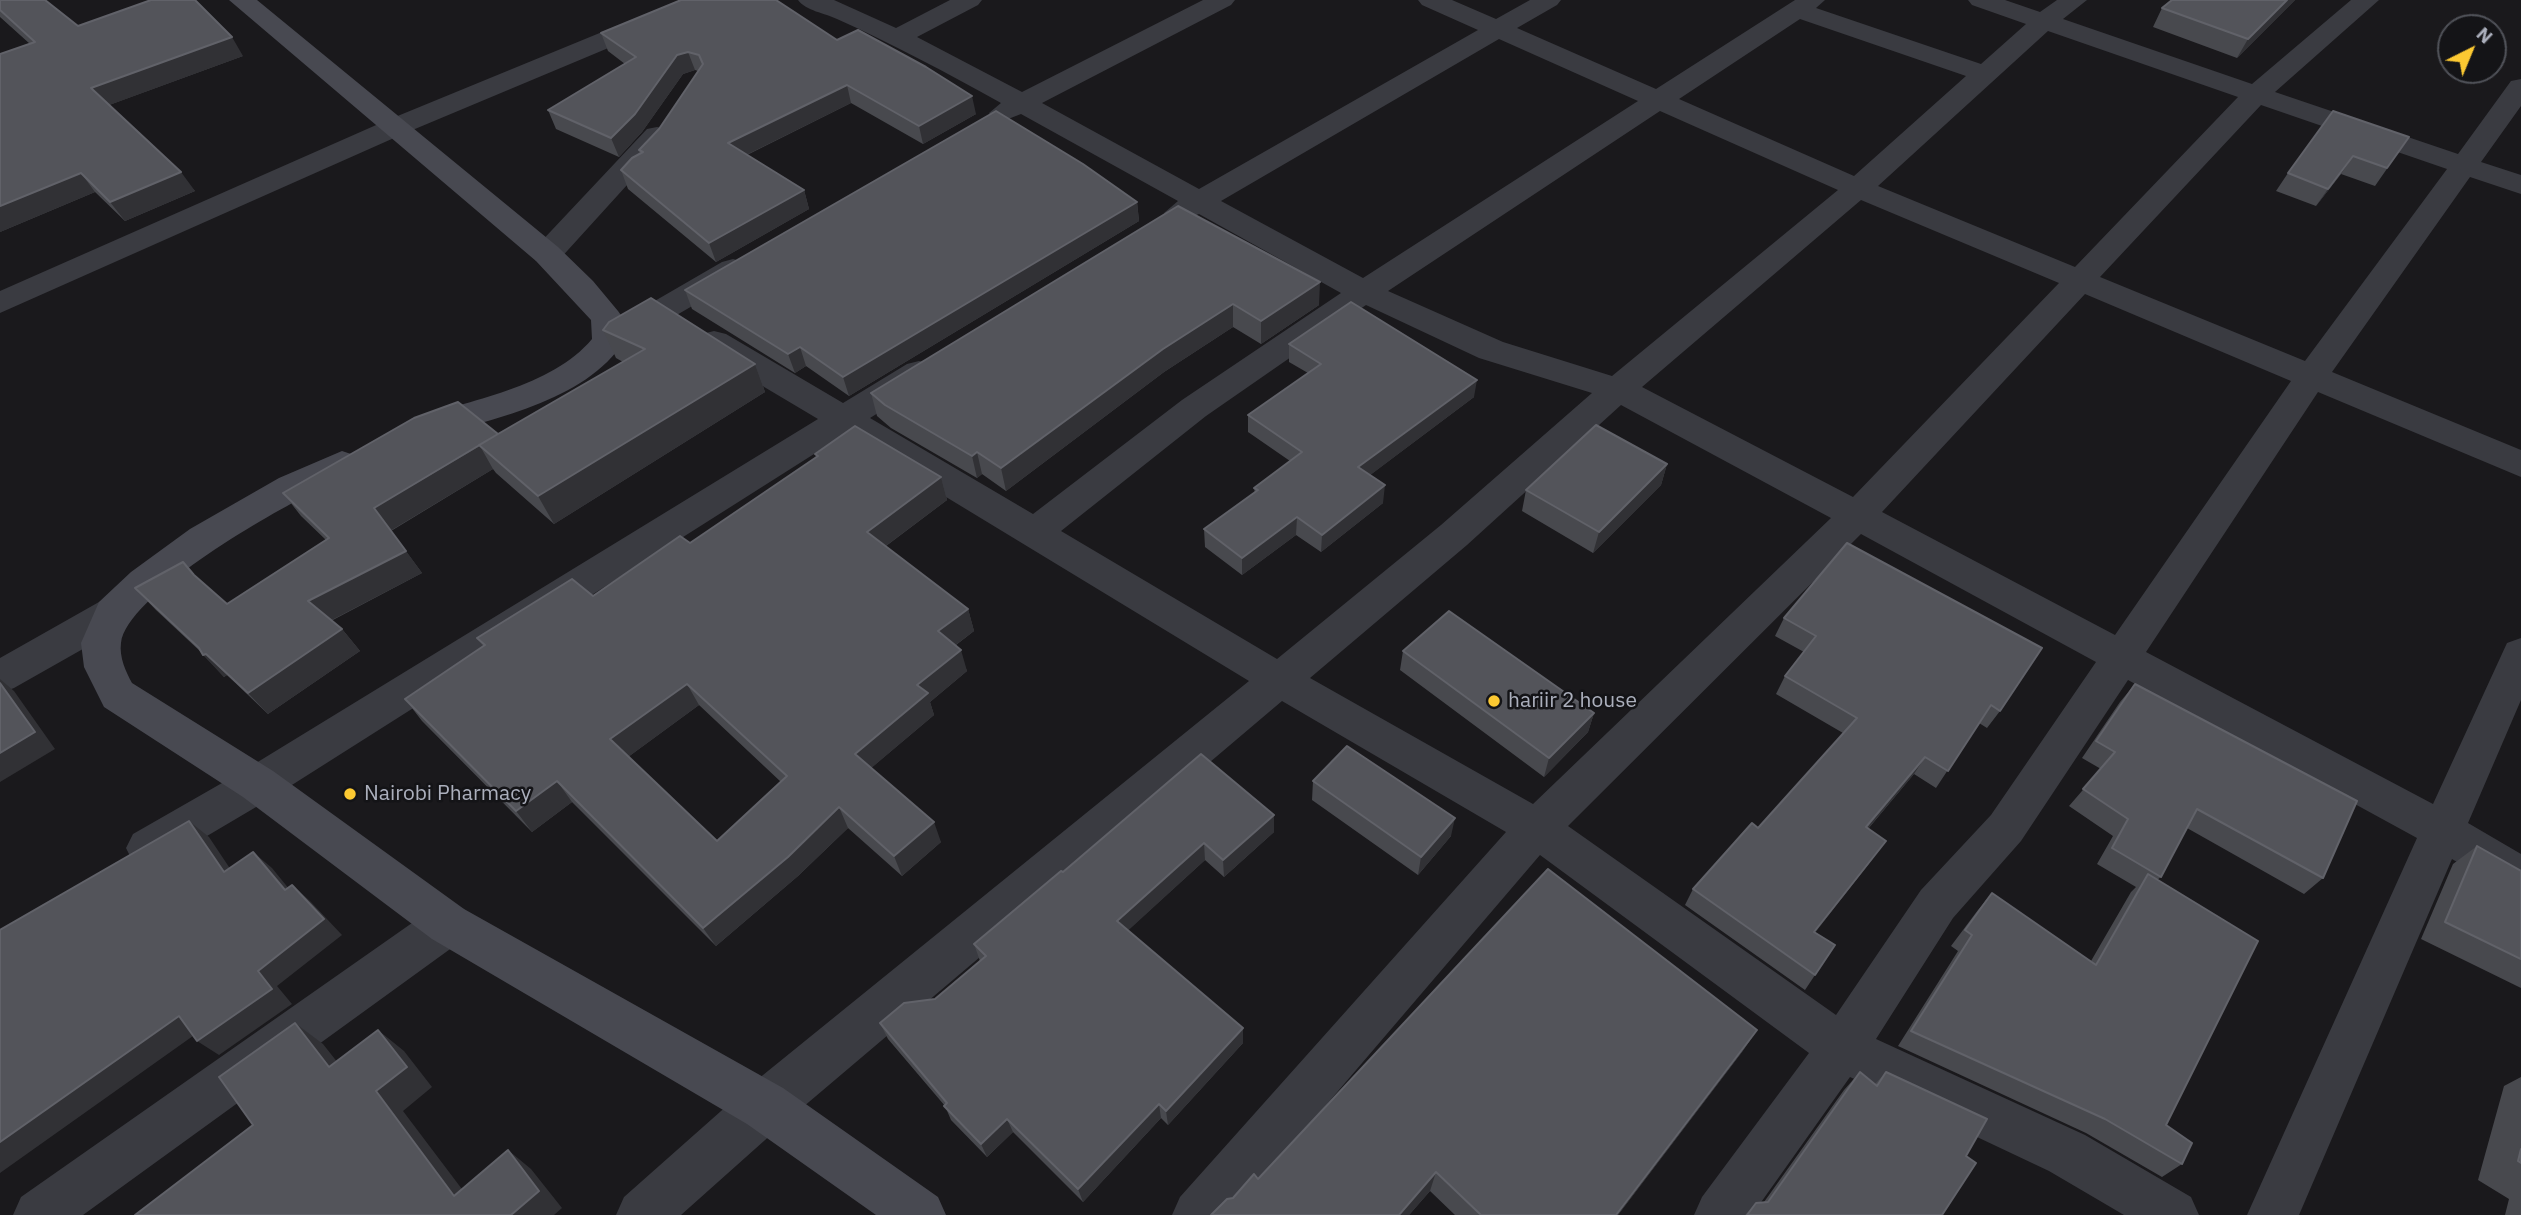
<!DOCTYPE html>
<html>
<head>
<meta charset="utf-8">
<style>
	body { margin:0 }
	#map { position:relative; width:2521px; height:1215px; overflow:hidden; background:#1a191c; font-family:"IBM Plex Sans",sans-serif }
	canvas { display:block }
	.north { position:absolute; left:2437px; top:14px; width:70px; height:70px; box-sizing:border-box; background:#141417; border:2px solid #505259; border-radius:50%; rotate:43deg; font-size:19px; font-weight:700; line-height:28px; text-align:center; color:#abafbc }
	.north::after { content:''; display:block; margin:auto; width:24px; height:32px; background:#fcc932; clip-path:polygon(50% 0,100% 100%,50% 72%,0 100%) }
</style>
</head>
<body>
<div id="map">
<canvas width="2521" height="1215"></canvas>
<div class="north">N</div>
</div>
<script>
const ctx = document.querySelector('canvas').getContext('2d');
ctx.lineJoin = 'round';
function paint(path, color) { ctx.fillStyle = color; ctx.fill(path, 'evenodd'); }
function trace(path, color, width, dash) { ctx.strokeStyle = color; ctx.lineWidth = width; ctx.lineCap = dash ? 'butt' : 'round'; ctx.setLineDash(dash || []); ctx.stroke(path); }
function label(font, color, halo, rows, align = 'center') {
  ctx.font = font + ' "IBM Plex Sans",sans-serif'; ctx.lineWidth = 5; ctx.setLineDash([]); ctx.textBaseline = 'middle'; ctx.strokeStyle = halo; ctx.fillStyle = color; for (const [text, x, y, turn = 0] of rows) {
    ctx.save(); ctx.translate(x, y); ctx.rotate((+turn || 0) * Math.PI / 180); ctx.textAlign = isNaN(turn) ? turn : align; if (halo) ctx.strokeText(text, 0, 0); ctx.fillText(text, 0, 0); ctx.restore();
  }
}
const street = new Path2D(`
	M 680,0 L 715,0 L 711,5 L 403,134 L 0,313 L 0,291 L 383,122 Z
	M 798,0 L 834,0 L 896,28 L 950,0 L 982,0 L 978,5 L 917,37 L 1022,92 L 1203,0 L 1235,0 L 1231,5 L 1042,103 L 1199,189 L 1478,30 L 1422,5 L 1418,0 L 1452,0 L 1496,19 L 1530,0 L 1561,0 L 1557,5 L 1517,28 L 1656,89 L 1795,0 L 1825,0 L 1816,8 L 1981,64 L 2026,24 L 1972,5 L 1968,0 L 2005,0 L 2040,12 L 2057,0 L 2087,0 L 2063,19 L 2252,84 L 2351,0 L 2379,0 L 2275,92 L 2458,154 L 2511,81 L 2521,79 L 2521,106 L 2481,162 L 2521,175 L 2521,194 L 2470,177 L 2332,372 L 2521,450 L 2521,477 L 2318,392 L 2146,652 L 2433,804 L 2507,643 L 2521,638 L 2521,700 L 2468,823 L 2521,854 L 2521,897 L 2505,891 L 2452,859 L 2299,1215 L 2247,1215 L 2417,838 L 2128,680 L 2021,841 L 1953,918 L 1876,1039 L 2085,1135 L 2191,1197 L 2199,1215 L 2124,1215 L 2049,1171 L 1850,1077 L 1752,1215 L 1694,1215 L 1702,1197 L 1809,1053 L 1540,855 L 1232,1215 L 1172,1215 L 1180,1197 L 1506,832 L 1282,701 L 783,1124 L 681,1215 L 616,1215 L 624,1197 L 747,1088 L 1249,681 L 844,435 L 273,797 L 163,862 L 148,867 L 133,862 L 126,848 L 133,834 L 243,771 L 818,419 L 702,350 L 698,342 L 702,334 L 714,331 L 726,334 L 843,403 L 907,364 L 919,361 L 931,364 L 936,372 L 931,380 L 870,418 L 1033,514 L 1182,400 L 1341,293 L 1199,214 L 1179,222 L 1168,219 L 1164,213 L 1178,201 L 1021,114 L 1003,121 L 993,119 L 989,113 L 1001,103 C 947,73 893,44 837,19 C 825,13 806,11 798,0 ZM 1800,19 L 1966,76 L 1854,176 L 1679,99 ZM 2048,31 L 2238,97 L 2075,267 L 1878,186 ZM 1499,39 L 1638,101 L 1363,278 L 1221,201 ZM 2261,105 L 2447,169 L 2305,361 L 2100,277 ZM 1660,111 L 1838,190 L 1612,376 L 1503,342 L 1388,291 ZM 1861,200 L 2059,283 L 1853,497 L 1642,387 ZM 2085,294 L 2291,381 L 2115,635 L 1882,512 ZM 1366,305 L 1479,358 L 1592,393 L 1441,525 L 1277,659 L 1061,531 L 1206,416 ZM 1621,405 L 1831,518 L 1533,804 L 1310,678 L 1467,545 ZM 1861,534 L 2096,662 L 1991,815 L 1921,890 L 1836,1015 L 1568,826 Z
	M 657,127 L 667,129 L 671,135 L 667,141 L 558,261 L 547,263 L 536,261 L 532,254 L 536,247 L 647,129 Z
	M 733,259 L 744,262 L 749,269 L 744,276 L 675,316 L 664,319 L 653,316 L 648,309 L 653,302 L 722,262 Z
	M 113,598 L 127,602 L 132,613 L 127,624 L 14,688 L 0,693 L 0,658 L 99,602 Z
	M 448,903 L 464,909 L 471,924 L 464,939 L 83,1215 L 13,1215 L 21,1197 L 432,909 Z`);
const secondary = new Path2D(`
	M 229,0 L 257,0 L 558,247 L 593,281 L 618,311 L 623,318 L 624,341 C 586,402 488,420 423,439 L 411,435 L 406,427 L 411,419 C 468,401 552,387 592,339 L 591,320 L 536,261 Z
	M 342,451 L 354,455 L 360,464 C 350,481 323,487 306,496 C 264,517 127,596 121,643 C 119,657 126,672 132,683 L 273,771 L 464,909 L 783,1088 L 938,1197 L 946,1215 L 876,1215 L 747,1124 L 432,939 L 243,797 L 104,707 L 84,667 L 81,643 L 99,602 L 131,572 L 190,529 L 279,478 Z`);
const wall = new Path2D(`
	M 0,0 L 78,26 L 243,56 L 109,105 L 195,191 L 125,221 L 95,192 L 0,232 L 30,44 L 0,17 Z
	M 2172,0 L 2295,0 L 2237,58 L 2153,27 L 2162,8 Z
	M 601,33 L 837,40 L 976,114 L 923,144 L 851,103 L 747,155 L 804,190 L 809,209 L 716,262 L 628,189 L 621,170 L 640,154 L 639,150 L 659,129 L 698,71 L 695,70 L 683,74 L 642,132 L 619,157 L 556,129 L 548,110 L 625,64 L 608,51 Z
	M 2409,137 L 2375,186 L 2341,174 L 2316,206 L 2276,191 L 2288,173 Z
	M 1137,202 L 1139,221 L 849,396 L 806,366 L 795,373 L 692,309 L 685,290 Z
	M 1178,206 L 1319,305 L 1261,344 L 1233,327 L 1164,372 L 1006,491 L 982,474 L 977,478 L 891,428 L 877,416 L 871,393 Z
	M 603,330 L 755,364 L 765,392 L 554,524 L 496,473 L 493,469 L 391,531 L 422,573 L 331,621 L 342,629 L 360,651 L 268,714 L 227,675 L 224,677 L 202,653 L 156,610 L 135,588 L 202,582 L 227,604 L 326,540 L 301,516 L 283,493 L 498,434 L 623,362 L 616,358 Z
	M 1289,344 L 1474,397 L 1370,475 L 1383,503 L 1321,552 L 1296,535 L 1242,575 L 1205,547 L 1204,529 L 1255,493 L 1254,488 L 1290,461 L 1248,432 L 1248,415 L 1308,373 L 1289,362 Z
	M 815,454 L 941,477 L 947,500 L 886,546 L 968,609 L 974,631 L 956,645 L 967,671 L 930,702 L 934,715 L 871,768 L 941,842 L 902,876 L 848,828 L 798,876 L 716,946 L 572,802 L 532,832 L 422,721 L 405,699 L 483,646 L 477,638 L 593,596 L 690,543 L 816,457 ZM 699,705 L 781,782 L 717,841 L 628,757 Z
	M 1667,464 L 1661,485 L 1593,553 L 1522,511 L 1526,490 Z
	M 1847,543 L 2000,711 L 1987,728 L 1979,723 L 1936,788 L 1914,774 L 1868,829 L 1874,857 L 1815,932 L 1815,975 L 1805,990 L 1685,905 L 1693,889 L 1758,828 L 1843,733 L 1776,694 L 1785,676 L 1804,652 L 1775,636 L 1784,618 Z
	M 1403,651 L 1594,713 L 1588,732 L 1544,777 L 1400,670 Z
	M 2135,684 L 2323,878 L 2304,894 L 2187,828 L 2161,877 L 2157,880 L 2166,1125 L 2182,1164 L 2162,1177 L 2086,1133 L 1898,1046 L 1958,951 L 1951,946 L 1978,910 L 1992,893 L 2091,961 L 2131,892 L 2136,887 L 2097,864 L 2113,836 L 2069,806 L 2101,769 L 2082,758 L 2120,702 Z
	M 1201,754 L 1274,832 L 1224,877 L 1205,860 L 1128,930 L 1243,1028 L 1243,1043 L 1168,1125 L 1161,1118 L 1083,1202 L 1013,1132 L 987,1157 L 951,1120 L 945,1106 L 888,1039 L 880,1023 L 935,999 L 980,961 L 974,944 L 1063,872 Z
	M 1313,781 L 1451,836 L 1418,875 L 1312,800 Z
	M 2477,846 L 2521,871 L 2521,988 L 2421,939 L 2453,864 Z
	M 1757,1030 L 1742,1052 L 1618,1215 L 1455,1215 L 1430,1191 L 1409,1215 L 1211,1215 L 1258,1179 Z
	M 1860,1072 L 1875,1084 L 1886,1072 L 1966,1156 L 1942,1215 L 1745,1215 L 1756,1203 L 1764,1202 L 1844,1090 Z
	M 2521,1077 L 2521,1215 L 2505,1215 L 2509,1199 L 2478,1180 L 2504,1086 Z`);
const shadedWall = new Path2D(`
	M 2287,0 L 2295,0 L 2237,58 L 2248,39 Z
	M 232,37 L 243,56 L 104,107 L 91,88 Z
	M 688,52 L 695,70 L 683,74 L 642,132 L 619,157 L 611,138 L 677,55 Z
	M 847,85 L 851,103 L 734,161 L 728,143 Z
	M 972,96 L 976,114 L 923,144 L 919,126 Z
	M 2353,156 L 2341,174 L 2316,206 L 2328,189 Z
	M 181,172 L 195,191 L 125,221 L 110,202 Z
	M 81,173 L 95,192 L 0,232 L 0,206 Z
	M 804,190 L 809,209 L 716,262 L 709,243 Z
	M 1137,202 L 1139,221 L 849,396 L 843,377 Z
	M 1320,282 L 1319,305 L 1261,344 L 1261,321 Z
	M 1233,304 L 1233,327 L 1164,372 L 1006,491 L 1001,468 L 1163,349 Z
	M 800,347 L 806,366 L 795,373 L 788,354 Z
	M 755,364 L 765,392 L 554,524 L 538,496 Z
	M 1477,380 L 1474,397 L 1357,485 L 1358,467 Z
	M 480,446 L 493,469 L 390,531 L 374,508 Z
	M 977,452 L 982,474 L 977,478 L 972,456 Z
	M 1667,464 L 1661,485 L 1593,553 L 1599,532 Z
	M 941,477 L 947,500 L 875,554 L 867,532 Z
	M 1385,485 L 1383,503 L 1321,552 L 1322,535 Z
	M 1297,517 L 1296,535 L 1242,575 L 1242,558 Z
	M 406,551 L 422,573 L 326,623 L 308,601 Z
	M 968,609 L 974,631 L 945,653 L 938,631 Z
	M 342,629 L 360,651 L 268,714 L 248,693 Z
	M 961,650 L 967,671 L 930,702 L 934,715 L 863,775 L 855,754 L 917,685 Z
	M 206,654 L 227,675 L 224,677 L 203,655 Z
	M 0,679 L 14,691 L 55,749 L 0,782 Z
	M 687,684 L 699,705 L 624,760 L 610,739 Z
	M 1594,713 L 1588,732 L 1544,777 L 1549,758 Z
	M 1925,757 L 1914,774 L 1855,844 L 1866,827 Z
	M 557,781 L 572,802 L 532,832 L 516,811 Z
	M 839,807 L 848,828 L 798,876 L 716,946 L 703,928 Z
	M 1274,815 L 1274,832 L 1224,877 L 1223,860 Z
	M 1455,818 L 1451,836 L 1418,875 L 1421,857 Z
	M 189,821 L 209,837 L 243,888 L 224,872 Z
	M 934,822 L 941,842 L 902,876 L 894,856 Z
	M 1886,841 L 1874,857 L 1804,947 L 1814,932 Z
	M 1204,843 L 1205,860 L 1120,938 L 1117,921 Z
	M 253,852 L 272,868 L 303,906 L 285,890 Z
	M 292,885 L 310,901 L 342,935 L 277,986 L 292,1004 L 219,1055 L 197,1041 L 258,971 Z
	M 179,1016 L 200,1031 L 0,1173 L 0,1142 Z
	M 295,1023 L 323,1044 L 357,1087 L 329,1067 Z
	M 1243,1028 L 1243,1043 L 1168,1125 L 1166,1111 Z
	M 378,1030 L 404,1051 L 432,1087 L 403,1111 L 480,1213 L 454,1196 L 376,1091 Z
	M 1757,1030 L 1742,1052 L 1618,1215 L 1616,1215 Z
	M 1159,1104 L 1161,1118 L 1083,1202 L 1078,1189 Z
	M 1007,1119 L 1013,1132 L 987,1157 L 981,1144 Z
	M 508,1150 L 531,1169 L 562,1208 L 554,1215 L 511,1215 Z
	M 1436,1172 L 1430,1191 L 1409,1215 L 1399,1215 Z`);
const building = new Path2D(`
	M 0,0 L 45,0 L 78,26 L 151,0 L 195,0 L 232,37 L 91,88 L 181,172 L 110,202 L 81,173 L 0,206 L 0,54 L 35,42 L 0,10 Z
	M 681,0 L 776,0 L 837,40 L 858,30 L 926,67 L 972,96 L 919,126 L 847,85 L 728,143 L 804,190 L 709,243 L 621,170 L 632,158 L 643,152 L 639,150 L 659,129 L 703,64 L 699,55 L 688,52 L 677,55 L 635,114 L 611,138 L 548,110 L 636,57 L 601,33 Z
	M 2172,0 L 2287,0 L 2248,39 L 2162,8 Z
	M 996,111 L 1083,164 L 1137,202 L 843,377 L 800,347 L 788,354 L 685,290 Z
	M 2333,111 L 2409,137 L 2387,168 L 2353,156 L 2328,189 L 2288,173 Z
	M 1178,206 L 1320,282 L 1261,321 L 1233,304 L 1163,349 L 1001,468 L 977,452 L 972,456 L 885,405 L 871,393 Z
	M 651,298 L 755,364 L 538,496 L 479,445 L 645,349 L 603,330 L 609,322 Z
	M 1351,302 L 1477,380 L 1358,467 L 1385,485 L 1322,535 L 1297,517 L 1242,558 L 1204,529 L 1258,490 L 1254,488 L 1302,452 L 1248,415 L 1321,364 L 1289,344 Z
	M 458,402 L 498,434 L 374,508 L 406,551 L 308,601 L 342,629 L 248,693 L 206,654 L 203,655 L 199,648 L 135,588 L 183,562 L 194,575 L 227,604 L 329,538 L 283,493 L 414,418 Z
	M 1596,425 L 1667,464 L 1599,532 L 1526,490 Z
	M 855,426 L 941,477 L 867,532 L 968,609 L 938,631 L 961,650 L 917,685 L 928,693 L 855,754 L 934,822 L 894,856 L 839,807 L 788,857 L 703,928 L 557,781 L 516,811 L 405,699 L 485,645 L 477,638 L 572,579 L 593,596 L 680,536 L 690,543 L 818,456 L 815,454 ZM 687,684 L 787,776 L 717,841 L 610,739 Z
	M 1847,543 L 2042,648 L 2000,711 L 1991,705 L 1948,771 L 1925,757 L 1866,827 L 1886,841 L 1814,932 L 1835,945 L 1815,975 L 1693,889 L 1752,823 L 1758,828 L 1857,718 L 1785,676 L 1816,636 L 1784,618 Z
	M 1449,611 L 1594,713 L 1549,758 L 1403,651 Z
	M 0,683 L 35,732 L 0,753 Z
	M 2135,684 L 2357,801 L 2323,878 L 2197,809 L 2161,877 L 2112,848 L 2128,819 L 2083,789 L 2115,752 L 2096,741 Z
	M 1347,746 L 1455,818 L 1421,857 L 1313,781 Z
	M 1201,754 L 1274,815 L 1223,860 L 1204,843 L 1117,921 L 1243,1028 L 1166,1111 L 1159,1104 L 1078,1189 L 1007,1119 L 981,1144 L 944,1106 L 947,1103 L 880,1023 L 904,1003 L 935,999 L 986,956 L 974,944 L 1061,871 L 1063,872 Z
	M 189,821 L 224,872 L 253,852 L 285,890 L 292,885 L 324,919 L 258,971 L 272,989 L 197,1041 L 179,1016 L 0,1142 L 0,930 Z
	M 2477,846 L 2521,871 L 2521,959 L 2445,922 Z
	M 1548,869 L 1757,1030 L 1616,1215 L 1481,1215 L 1436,1172 L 1399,1215 L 1211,1215 L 1227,1199 L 1233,1198 L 1254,1174 L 1258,1179 Z
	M 2148,874 L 2258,941 L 2166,1125 L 2192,1143 L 2182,1164 L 2105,1119 L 1911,1031 L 1972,935 L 1965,930 L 1992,893 L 2096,965 Z
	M 295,1023 L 329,1067 L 378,1030 L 407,1067 L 376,1091 L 454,1196 L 508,1150 L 539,1191 L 511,1215 L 135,1215 L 253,1125 L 219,1077 Z
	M 1860,1072 L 1877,1086 L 1886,1072 L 1987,1119 L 1966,1156 L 1976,1163 L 1942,1215 L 1747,1215 L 1756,1203 L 1768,1202 Z
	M 2521,1149 L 2521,1163 L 2518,1161 Z`);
const markers = [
	[1494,701,7,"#fcc932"],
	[350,794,7,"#fcc932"]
];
const poiNames = [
	["hariir 2 house",1508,701],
	["Nairobi Pharmacy",364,794]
];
paint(street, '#3a3b41');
paint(secondary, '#484951');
paint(wall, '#48494e');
paint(shadedWall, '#313135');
paint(building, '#53545a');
trace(building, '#616269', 2);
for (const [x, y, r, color] of markers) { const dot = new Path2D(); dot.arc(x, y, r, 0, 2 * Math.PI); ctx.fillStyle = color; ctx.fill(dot); trace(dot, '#141417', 2.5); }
label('21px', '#abafbc', '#141417', poiNames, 'left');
</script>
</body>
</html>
